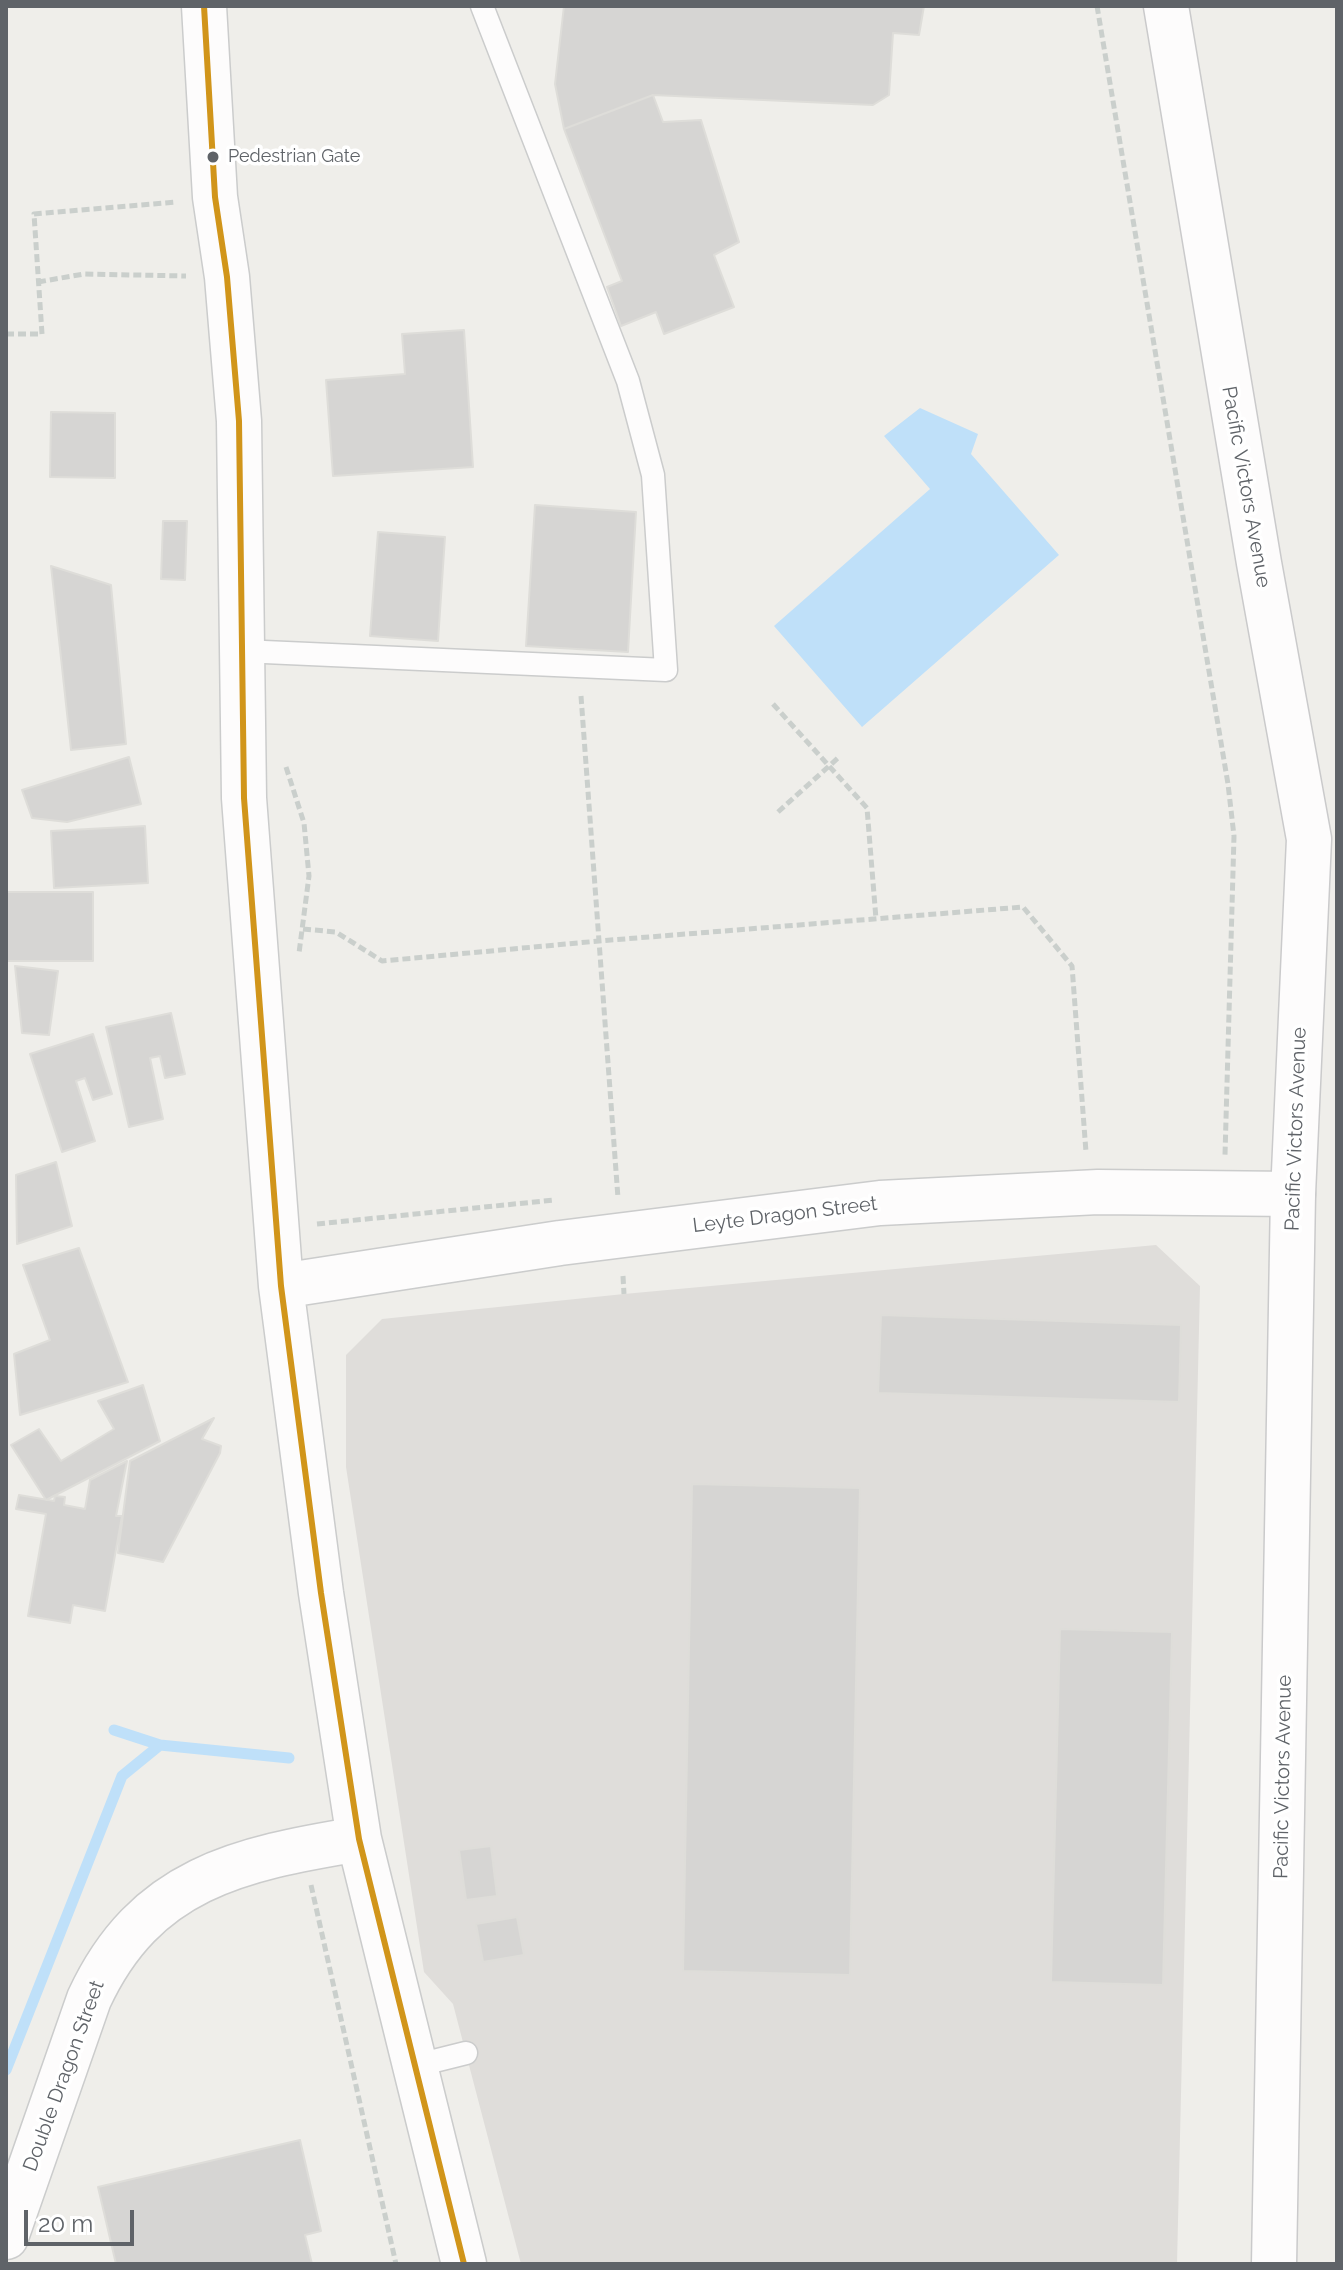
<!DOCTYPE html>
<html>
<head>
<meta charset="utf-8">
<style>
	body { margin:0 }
	#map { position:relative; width:1343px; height:2270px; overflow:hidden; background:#efeeea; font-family:Raleway,sans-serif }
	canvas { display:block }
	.frame { position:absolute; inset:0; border:8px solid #5f6368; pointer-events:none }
	.scale { position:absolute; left:24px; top:2210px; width:110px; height:36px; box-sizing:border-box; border:4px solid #5f6368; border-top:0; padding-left:10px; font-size:24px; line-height:28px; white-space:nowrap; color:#5f6368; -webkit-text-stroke:6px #fff; paint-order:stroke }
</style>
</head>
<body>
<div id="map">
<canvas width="1343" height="2270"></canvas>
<div class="frame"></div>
<div class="scale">20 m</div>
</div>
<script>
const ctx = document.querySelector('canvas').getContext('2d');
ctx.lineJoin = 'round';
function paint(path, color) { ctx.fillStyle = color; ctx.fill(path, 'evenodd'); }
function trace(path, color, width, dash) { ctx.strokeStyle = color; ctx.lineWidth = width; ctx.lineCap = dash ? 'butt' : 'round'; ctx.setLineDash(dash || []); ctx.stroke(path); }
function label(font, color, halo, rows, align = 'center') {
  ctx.font = font + ' Raleway,sans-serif'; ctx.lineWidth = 7; ctx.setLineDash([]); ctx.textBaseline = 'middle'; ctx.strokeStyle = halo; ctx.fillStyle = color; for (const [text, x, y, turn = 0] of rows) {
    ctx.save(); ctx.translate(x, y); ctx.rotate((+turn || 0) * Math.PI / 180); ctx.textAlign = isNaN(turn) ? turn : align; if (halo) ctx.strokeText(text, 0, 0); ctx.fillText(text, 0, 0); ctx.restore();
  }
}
const industrial = new Path2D(`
	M 1156,1245 L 1200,1286 L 1177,2264 L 521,2264 L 453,2004 L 424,1972 L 346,1467 L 346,1355 L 382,1319 L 624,1294 Z`);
const water = new Path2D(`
	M 920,408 L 978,434 L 971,454 L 1059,555 L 862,727 L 774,626 L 930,489 L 884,436 Z`);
const stream = new Path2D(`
	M 114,1730 L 160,1745 L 289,1758
	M 6,2070 L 122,1776 L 160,1745`);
const building = new Path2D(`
	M 564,6 L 924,6 L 919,35 L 893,33 L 889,95 L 873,105 L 653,95 L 564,129 L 555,84 Z
	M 653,95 L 663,122 L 701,120 L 739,242 L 714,255 L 734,307 L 664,334 L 656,312 L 621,326 L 607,287 L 622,281 L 564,129 Z
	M 464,330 L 473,467 L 333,476 L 326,380 L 405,374 L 402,334 Z
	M 51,412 L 115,413 L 115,478 L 50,477 Z
	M 535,505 L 636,512 L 628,652 L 526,646 Z
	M 163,521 L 187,521 L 185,580 L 161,579 Z
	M 378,532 L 445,537 L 438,641 L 370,636 Z
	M 51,566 L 111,585 L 126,744 L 71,750 Z
	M 129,757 L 141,804 L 67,822 L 32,818 L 22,790 Z
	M 145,826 L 148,883 L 54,888 L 51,831 Z
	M 6,892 L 93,892 L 93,961 L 6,961 Z
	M 15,966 L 58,971 L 49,1035 L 22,1033 Z
	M 171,1013 L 185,1074 L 165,1078 L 160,1056 L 150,1058 L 163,1119 L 129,1127 L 106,1027 Z
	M 93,1034 L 112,1094 L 93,1100 L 85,1078 L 76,1081 L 95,1141 L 62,1152 L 30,1054 Z
	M 56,1162 L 72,1226 L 17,1244 L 16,1175 Z
	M 79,1248 L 128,1382 L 20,1415 L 14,1354 L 50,1340 L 23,1265 Z
	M 881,1315 L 1181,1325 L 1179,1402 L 878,1393 Z
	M 143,1385 L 160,1441 L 46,1500 L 11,1445 L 39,1429 L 61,1461 L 114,1429 L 98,1401 Z
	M 214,1418 L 202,1439 L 221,1446 L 220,1453 L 163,1562 L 118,1553 L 130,1461 Z
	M 127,1461 L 116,1516 L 122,1516 L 105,1611 L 73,1605 L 70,1623 L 28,1616 L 46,1514 L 16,1509 L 19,1495 L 54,1501 L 55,1496 L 65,1497 L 64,1505 L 85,1509 L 90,1480 Z
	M 692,1484 L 860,1488 L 850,1975 L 683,1971 Z
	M 1060,1629 L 1172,1632 L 1163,1985 L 1051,1982 Z
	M 491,1846 L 497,1896 L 466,1900 L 459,1850 Z
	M 517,1917 L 524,1955 L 483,1962 L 476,1924 Z
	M 300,2140 L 321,2231 L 305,2235 L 312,2264 L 116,2264 L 98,2187 Z`);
const path = new Path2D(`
	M 1097,6 L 1228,784 L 1234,836 L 1225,1155
	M 38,282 L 84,274 L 186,276
	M 6,334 L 42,334 L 34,214 L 176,202
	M 581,696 L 599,941 L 1023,907 L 1072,966 L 1086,1152
	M 773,704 L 867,808 L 876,919
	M 286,767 L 304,823 L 309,876 L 299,953
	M 778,812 L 838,758
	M 303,929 L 336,932 L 382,961 L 599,941 L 618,1198
	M 317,1224 L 554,1200
	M 623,1276 L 624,1294
	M 311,1885 L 396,2264`);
const service = new Path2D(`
	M 242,651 L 666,670 L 653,475 L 628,381 L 482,6
	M 414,2066 L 466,2053`);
const tertiary = new Path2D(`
	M 204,6 L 215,197 L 227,277 L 239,421 L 244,798 L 281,1286 L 321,1593 L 359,1839 L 464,2264
	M 281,1286 L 560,1243 L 880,1203 L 1098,1192 L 1293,1194
	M 6,2237 L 89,1999 C 145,1878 239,1859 359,1839`);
const secondary = new Path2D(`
	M 1166,6 L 1259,563 L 1309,839 L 1293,1194 L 1274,2264`);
const bus1 = new Path2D(`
	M 204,6 L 215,197 L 227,277 L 239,421 L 244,798 L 281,1286 L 321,1593 L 359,1839 L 464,2264`);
const markers = [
	[213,157,7,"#5f6368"]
];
const busNames = [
	["Pedestrian Gate",228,157]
];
const streetNames = [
	["Pacific Victors Avenue",1246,487,80],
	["Pacific Victors Avenue",1296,1129,-88],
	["Leyte Dragon Street",785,1215,-7],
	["Pacific Victors Avenue",1283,1777,-89],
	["Double Dragon Street",64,2076,-70]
];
paint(industrial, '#dfddda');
paint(water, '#bfe0f9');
trace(stream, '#bfe0f9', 11);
paint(building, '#d6d5d3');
trace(building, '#deddd9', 2);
trace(service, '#cbcccc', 25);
trace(tertiary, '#cbcccc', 47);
trace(secondary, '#cacacb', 47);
trace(path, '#cacfcc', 5, [8, 4]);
trace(service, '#fdfcfc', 22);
trace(tertiary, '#fdfcfc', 44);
trace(secondary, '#fdfcfc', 44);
trace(bus1, '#d1951a', 6);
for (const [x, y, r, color] of markers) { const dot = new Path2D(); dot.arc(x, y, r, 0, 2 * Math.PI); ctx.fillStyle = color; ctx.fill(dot); trace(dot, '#fff', 3); }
label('18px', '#5f6368', '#fff', busNames, 'left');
label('20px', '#5f6368', '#fff', streetNames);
</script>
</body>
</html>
